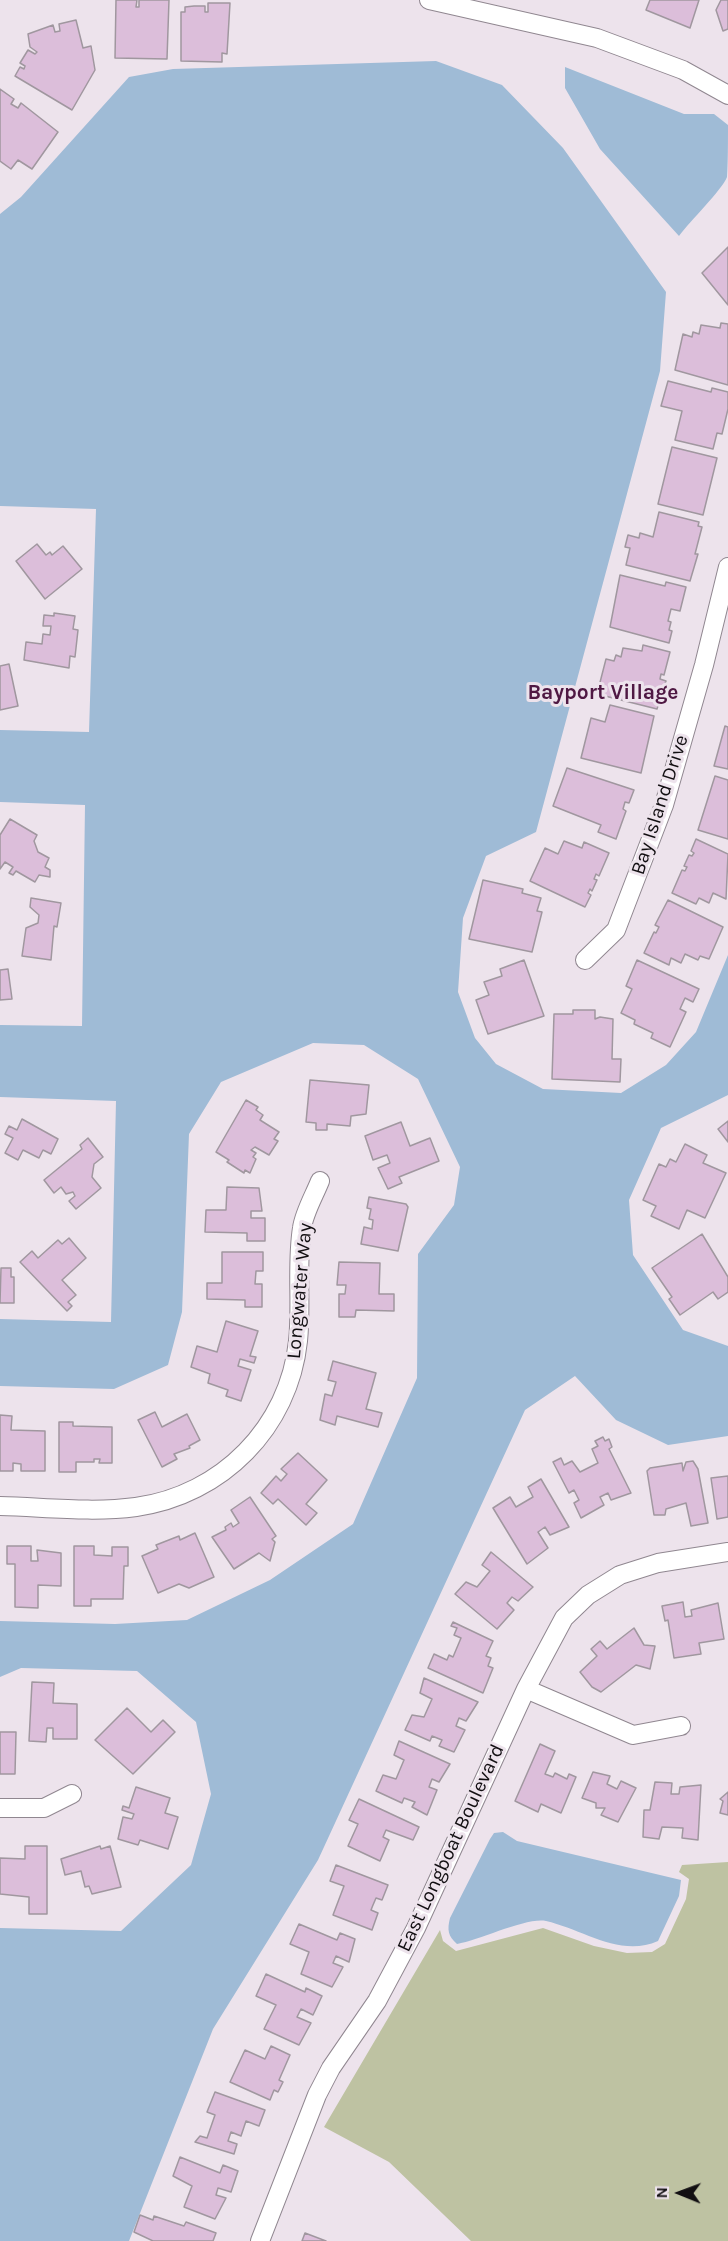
<!DOCTYPE html>
<html>
<head>
<meta charset="utf-8">
<style>
	body { margin:0 }
	#map { position:relative; width:728px; height:2241px; overflow:hidden; background:#ede3ec; font-family:Karla,sans-serif }
	canvas { display:block }
	.north { position:absolute; left:650px; top:2163px; width:60px; height:60px; -webkit-text-stroke:4px #ede3ec; paint-order:stroke; rotate:271deg; font-size:16px; font-weight:700; line-height:24px; text-align:center; color:#120f12 }
	.north::after { content:''; display:block; margin:auto; width:21px; height:27px; background:#120f12; clip-path:polygon(50% 0,100% 100%,50% 72%,0 100%) }
</style>
</head>
<body>
<div id="map">
<canvas width="728" height="2241"></canvas>
<div class="north">N</div>
</div>
<script>
const ctx = document.querySelector('canvas').getContext('2d');
ctx.lineJoin = 'round';
function paint(path, color) { ctx.fillStyle = color; ctx.fill(path, 'evenodd'); }
function trace(path, color, width, dash) { ctx.strokeStyle = color; ctx.lineWidth = width; ctx.lineCap = dash ? 'butt' : 'round'; ctx.setLineDash(dash || []); ctx.stroke(path); }
function label(font, color, halo, rows, align = 'center') {
  ctx.font = font + ' Karla,sans-serif'; ctx.lineWidth = 6; ctx.setLineDash([]); ctx.textBaseline = 'middle'; ctx.strokeStyle = halo; ctx.fillStyle = color; for (const [text, x, y, turn = 0] of rows) {
    ctx.save(); ctx.translate(x, y); ctx.rotate((+turn || 0) * Math.PI / 180); ctx.textAlign = isNaN(turn) ? turn : align; if (halo) ctx.strokeText(text, 0, 0); ctx.fillText(text, 0, 0); ctx.restore();
  }
}
const green = new Path2D(`
	M 728,1862 L 728,2241 L 471,2241 L 389,2162 L 324,2127 L 440,1930 L 443,1941 L 456,1951 L 543,1928 L 594,1946 L 627,1953 L 652,1952 L 665,1944 L 686,1899 L 689,1879 L 679,1872 L 682,1865 Z`);
const water = new Path2D(`
	M 436,61 L 502,85 L 563,148 L 666,292 L 660,371 L 536,832 L 486,856 L 463,918 L 458,992 L 475,1038 L 496,1064 L 543,1089 L 621,1093 L 666,1065 L 696,1032 L 728,955 L 728,1095 L 661,1128 L 629,1200 L 633,1255 L 683,1330 L 728,1346 L 728,1436 L 668,1445 L 616,1420 L 575,1376 L 525,1410 L 318,1860 L 213,2029 L 129,2241 L 0,2241 L 0,1928 L 121,1931 L 191,1865 L 211,1794 L 196,1722 L 137,1671 L 21,1668 L 0,1677 L 0,1621 L 115,1624 L 187,1620 L 270,1580 L 353,1524 L 417,1378 L 418,1254 L 454,1205 L 460,1167 L 418,1079 L 364,1045 L 313,1043 L 221,1082 L 189,1134 L 182,1312 L 168,1365 L 114,1389 L 0,1386 L 0,1319 L 111,1322 L 116,1101 L 0,1097 L 0,1025 L 82,1026 L 85,805 L 0,802 L 0,730 L 89,732 L 96,509 L 0,506 L 0,214 L 21,197 L 129,77 L 173,69 Z
	M 565,67 L 684,114 L 714,114 L 728,125 C 728,141 728,162 727,177 C 722,190 690,221 679,236 L 600,149 L 565,88 Z
	M 503,1832 L 517,1841 L 681,1880 L 679,1896 L 658,1941 C 620,1958 582,1929 546,1921 C 527,1917 480,1940 457,1944 C 448,1936 447,1930 450,1918 L 490,1839 L 494,1833 Z`);
const building = new Path2D(`
	M 116,0 L 137,0 L 136,7 L 139,7 L 139,0 L 169,0 L 167,59 L 115,58 Z
	M 650,0 L 699,0 L 690,28 L 646,10 Z
	M 721,0 L 728,0 L 728,29 L 723,31 L 716,10 Z
	M 208,3 L 230,3 L 227,54 L 222,53 L 222,62 L 181,61 L 181,12 L 185,12 L 185,7 L 194,6 L 205,6 L 205,12 L 208,12 Z
	M 76,20 L 83,48 L 91,46 L 95,70 L 72,110 L 15,76 L 20,67 L 24,69 L 25,66 L 20,63 L 28,50 L 35,54 L 37,52 L 30,47 L 28,34 L 53,25 L 55,32 L 60,31 L 59,24 Z
	M 0,89 L 14,99 L 11,104 L 18,108 L 21,103 L 58,132 L 32,169 L 18,160 L 11,169 L 0,161 Z
	M 728,247 L 728,305 L 702,273 Z
	M 721,323 L 728,324 L 728,385 L 675,370 L 683,334 L 692,337 L 693,332 L 699,334 L 701,325 L 720,328 Z
	M 668,381 L 711,392 L 712,388 L 728,392 L 728,409 L 722,434 L 717,433 L 713,449 L 675,440 L 682,411 L 661,406 Z
	M 672,447 L 717,458 L 703,515 L 658,504 Z
	M 659,512 L 699,522 L 698,526 L 702,527 L 695,554 L 698,554 L 690,581 L 626,565 L 630,548 L 625,547 L 628,535 L 639,538 L 640,533 L 653,537 Z
	M 37,544 L 46,555 L 50,552 L 52,555 L 63,546 L 82,569 L 45,599 L 16,561 Z
	M 620,575 L 665,586 L 666,582 L 686,587 L 680,611 L 671,609 L 668,621 L 671,622 L 669,630 L 672,631 L 669,643 L 610,627 Z
	M 54,613 L 75,616 L 73,629 L 78,630 L 75,657 L 70,656 L 69,668 L 24,660 L 26,642 L 42,644 L 43,634 L 50,635 L 51,626 L 43,626 L 44,615 L 54,616 Z
	M 643,645 L 670,652 L 664,675 L 661,674 L 660,679 L 666,681 L 657,709 L 597,694 L 606,659 L 614,661 L 616,655 L 621,657 L 623,648 L 642,651 Z
	M 9,664 L 18,706 L 0,710 L 0,666 Z
	M 610,705 L 654,716 L 641,773 L 581,758 L 591,718 L 605,722 Z
	M 725,726 L 728,727 L 728,769 L 714,766 Z
	M 567,768 L 634,790 L 629,803 L 625,802 L 623,809 L 626,811 L 616,839 L 598,832 L 601,825 L 553,806 Z
	M 715,776 L 728,780 L 728,839 L 698,830 Z
	M 10,819 L 37,835 L 34,841 L 38,852 L 49,858 L 45,867 L 50,870 L 50,877 L 39,875 L 35,882 L 16,871 L 13,875 L 9,873 L 13,867 L 5,862 L 0,869 L 0,835 Z
	M 696,839 L 728,854 L 726,899 L 713,893 L 709,903 L 699,898 L 696,904 L 672,893 L 682,870 L 685,871 L 687,867 L 684,866 L 689,855 L 692,856 L 694,853 L 691,851 Z
	M 564,841 L 582,848 L 584,842 L 609,853 L 599,876 L 596,874 L 594,879 L 597,880 L 592,891 L 590,889 L 588,893 L 591,895 L 585,907 L 530,881 L 545,848 L 558,854 Z
	M 483,880 L 523,889 L 522,893 L 541,898 L 537,911 L 542,912 L 532,952 L 469,939 Z
	M 31,898 L 61,903 L 57,927 L 54,926 L 51,960 L 22,956 L 26,928 L 38,923 L 39,915 L 30,907 Z
	M 668,900 L 723,927 L 709,959 L 700,956 L 698,960 L 685,954 L 681,963 L 671,958 L 669,965 L 644,953 L 654,932 L 656,933 L 659,927 L 655,925 Z
	M 524,960 L 544,1016 L 488,1034 L 476,1000 L 489,995 L 484,982 L 502,976 L 500,969 Z
	M 637,960 L 699,989 L 693,1002 L 685,998 L 680,1009 L 686,1012 L 670,1047 L 651,1038 L 653,1033 L 634,1024 L 635,1020 L 621,1013 L 632,989 L 626,986 Z
	M 8,969 L 12,999 L 0,1000 L 0,970 Z
	M 573,1010 L 595,1010 L 595,1019 L 600,1017 L 613,1019 L 612,1059 L 621,1059 L 620,1082 L 552,1079 L 554,1014 L 573,1014 Z
	M 310,1080 L 369,1085 L 366,1114 L 351,1116 L 350,1126 L 327,1124 L 327,1130 L 316,1130 L 316,1123 L 306,1122 Z
	M 246,1100 L 258,1107 L 256,1110 L 263,1115 L 260,1120 L 279,1132 L 274,1139 L 278,1141 L 269,1155 L 255,1147 L 251,1150 L 256,1153 L 253,1157 L 256,1159 L 250,1173 L 245,1170 L 244,1173 L 227,1162 L 229,1160 L 216,1152 Z
	M 22,1119 L 58,1139 L 51,1154 L 43,1150 L 39,1158 L 23,1150 L 18,1160 L 5,1153 L 13,1138 L 5,1134 L 9,1126 L 17,1130 Z
	M 728,1121 L 728,1142 L 718,1129 Z
	M 401,1122 L 410,1146 L 430,1138 L 439,1161 L 399,1177 L 402,1183 L 388,1189 L 378,1168 L 390,1163 L 387,1155 L 373,1160 L 365,1136 Z
	M 88,1138 L 103,1157 L 94,1164 L 92,1177 L 101,1188 L 76,1209 L 69,1201 L 75,1196 L 73,1192 L 66,1194 L 61,1187 L 54,1193 L 44,1180 L 82,1149 L 80,1145 Z
	M 685,1144 L 707,1155 L 703,1163 L 726,1173 L 705,1218 L 687,1210 L 679,1229 L 651,1216 L 656,1206 L 643,1200 L 659,1164 L 666,1167 L 670,1159 L 676,1162 Z
	M 227,1187 L 259,1188 L 262,1211 L 251,1211 L 251,1218 L 265,1218 L 265,1241 L 247,1241 L 247,1233 L 205,1232 L 206,1210 L 226,1210 Z
	M 369,1197 L 406,1204 L 408,1207 L 398,1251 L 361,1244 L 364,1227 L 372,1229 L 373,1220 L 369,1219 L 371,1209 L 367,1208 Z
	M 702,1234 L 728,1277 L 728,1292 L 718,1299 L 713,1292 L 680,1315 L 669,1299 L 672,1297 L 652,1268 Z
	M 69,1238 L 86,1258 L 62,1280 L 76,1295 L 68,1302 L 72,1306 L 67,1311 L 20,1262 L 32,1251 L 38,1258 L 58,1240 L 62,1244 Z
	M 222,1252 L 263,1252 L 263,1271 L 256,1271 L 255,1284 L 262,1284 L 262,1307 L 245,1307 L 245,1300 L 207,1299 L 207,1283 L 222,1283 Z
	M 339,1262 L 380,1263 L 379,1294 L 394,1294 L 394,1311 L 356,1310 L 355,1317 L 339,1317 L 339,1294 L 345,1294 L 346,1285 L 337,1285 Z
	M 1,1268 L 11,1268 L 11,1277 L 14,1277 L 14,1303 L 0,1303 Z
	M 226,1321 L 258,1331 L 250,1356 L 256,1357 L 254,1363 L 240,1359 L 238,1366 L 251,1370 L 241,1401 L 226,1396 L 228,1390 L 208,1383 L 210,1374 L 191,1367 L 197,1346 L 217,1352 Z
	M 333,1361 L 376,1373 L 366,1409 L 382,1413 L 378,1427 L 337,1416 L 335,1425 L 320,1420 L 325,1394 L 332,1396 L 336,1382 L 328,1380 Z
	M 155,1412 L 162,1427 L 187,1414 L 200,1440 L 189,1446 L 190,1448 L 174,1454 L 177,1459 L 162,1467 L 138,1420 Z
	M 0,1415 L 12,1416 L 11,1430 L 45,1431 L 45,1471 L 21,1471 L 21,1464 L 13,1463 L 13,1471 L 0,1471 Z
	M 59,1422 L 73,1422 L 73,1426 L 112,1427 L 112,1463 L 99,1463 L 100,1459 L 94,1459 L 94,1462 L 76,1462 L 76,1472 L 59,1472 Z
	M 603,1437 L 605,1441 L 609,1439 L 612,1447 L 609,1449 L 631,1493 L 611,1500 L 608,1493 L 600,1497 L 604,1505 L 581,1518 L 574,1503 L 579,1500 L 574,1490 L 569,1493 L 553,1462 L 561,1458 L 564,1465 L 572,1461 L 580,1472 L 598,1463 L 592,1449 L 598,1446 L 595,1441 Z
	M 298,1453 L 327,1480 L 306,1504 L 317,1513 L 306,1525 L 278,1499 L 273,1504 L 261,1493 L 276,1476 L 281,1481 L 287,1474 L 281,1469 Z
	M 693,1461 L 698,1469 L 708,1523 L 691,1526 L 686,1503 L 666,1509 L 665,1515 L 654,1515 L 647,1471 L 650,1468 L 682,1463 L 683,1471 L 686,1462 Z
	M 728,1476 L 728,1517 L 717,1519 L 711,1478 Z
	M 541,1479 L 569,1527 L 550,1535 L 545,1527 L 538,1532 L 548,1548 L 527,1564 L 493,1508 L 510,1497 L 516,1507 L 533,1497 L 528,1487 Z
	M 250,1497 L 276,1536 L 272,1539 L 275,1542 L 270,1561 L 259,1553 L 234,1569 L 212,1537 L 226,1530 L 225,1527 L 231,1523 L 233,1527 L 239,1523 L 231,1510 Z
	M 195,1533 L 214,1577 L 189,1588 L 179,1584 L 158,1593 L 142,1556 L 158,1549 L 156,1545 L 179,1536 L 180,1540 Z
	M 7,1546 L 31,1546 L 31,1561 L 38,1561 L 37,1550 L 61,1553 L 61,1586 L 38,1585 L 38,1608 L 15,1607 L 15,1564 L 7,1564 Z
	M 74,1546 L 94,1546 L 94,1555 L 112,1556 L 112,1547 L 128,1547 L 128,1566 L 124,1566 L 123,1599 L 91,1599 L 91,1606 L 74,1606 Z
	M 491,1552 L 533,1587 L 518,1601 L 512,1597 L 507,1603 L 514,1610 L 497,1629 L 455,1594 L 466,1582 L 477,1587 L 490,1571 L 482,1565 Z
	M 683,1602 L 685,1617 L 692,1616 L 691,1610 L 718,1603 L 724,1639 L 699,1643 L 701,1654 L 674,1658 L 668,1620 L 665,1621 L 662,1606 Z
	M 453,1622 L 493,1641 L 486,1656 L 491,1658 L 488,1666 L 493,1668 L 483,1693 L 428,1668 L 434,1654 L 447,1660 L 449,1655 L 453,1657 L 461,1638 L 454,1635 L 457,1628 L 451,1626 Z
	M 634,1628 L 644,1645 L 655,1646 L 650,1669 L 636,1665 L 601,1692 L 592,1687 L 580,1672 L 597,1656 L 591,1649 L 600,1641 L 607,1649 Z
	M 424,1678 L 478,1702 L 466,1721 L 459,1718 L 456,1726 L 465,1730 L 454,1752 L 439,1746 L 442,1740 L 432,1736 L 430,1741 L 405,1730 L 412,1715 L 424,1717 L 432,1699 L 420,1693 Z
	M 32,1682 L 54,1683 L 53,1703 L 77,1704 L 77,1739 L 53,1739 L 53,1728 L 47,1728 L 46,1742 L 29,1741 Z
	M 127,1708 L 151,1732 L 163,1720 L 175,1732 L 133,1774 L 95,1740 Z
	M 0,1732 L 16,1732 L 15,1774 L 0,1774 Z
	M 399,1741 L 450,1764 L 439,1782 L 432,1779 L 429,1787 L 437,1790 L 427,1815 L 412,1807 L 415,1802 L 404,1798 L 402,1803 L 376,1791 L 383,1775 L 396,1779 L 404,1760 L 394,1755 Z
	M 540,1744 L 555,1751 L 545,1774 L 553,1777 L 555,1773 L 567,1779 L 569,1774 L 576,1777 L 561,1813 L 541,1804 L 538,1812 L 515,1801 Z
	M 593,1772 L 610,1776 L 607,1784 L 617,1789 L 621,1781 L 636,1788 L 618,1822 L 601,1815 L 605,1808 L 596,1808 L 596,1803 L 582,1798 Z
	M 655,1782 L 672,1783 L 671,1794 L 679,1794 L 680,1787 L 701,1785 L 698,1840 L 682,1838 L 683,1828 L 662,1827 L 659,1839 L 643,1837 L 644,1810 L 650,1810 Z
	M 136,1787 L 170,1798 L 165,1813 L 178,1817 L 168,1849 L 140,1840 L 138,1845 L 118,1839 L 123,1817 L 132,1819 L 134,1814 L 122,1810 L 123,1806 L 129,1808 Z
	M 728,1792 L 728,1815 L 720,1813 L 723,1801 L 720,1799 Z
	M 359,1799 L 419,1827 L 413,1840 L 386,1830 L 383,1837 L 389,1840 L 380,1861 L 348,1846 L 358,1824 L 349,1820 Z
	M 25,1846 L 47,1846 L 47,1914 L 29,1914 L 29,1897 L 0,1894 L 0,1858 L 25,1859 Z
	M 100,1846 L 101,1849 L 110,1846 L 121,1887 L 92,1894 L 89,1886 L 85,1887 L 81,1871 L 65,1875 L 61,1859 Z
	M 336,1865 L 388,1885 L 382,1900 L 376,1898 L 373,1905 L 371,1910 L 378,1913 L 372,1930 L 333,1915 L 344,1886 L 330,1881 Z
	M 299,1924 L 337,1940 L 340,1933 L 355,1939 L 349,1962 L 336,1956 L 333,1963 L 343,1967 L 332,1987 L 301,1974 L 309,1952 L 290,1944 Z
	M 266,1974 L 305,1992 L 306,1988 L 322,1996 L 313,2015 L 301,2009 L 297,2017 L 311,2023 L 299,2045 L 264,2029 L 276,2005 L 256,1996 Z
	M 271,2046 L 290,2055 L 279,2080 L 283,2082 L 278,2092 L 274,2090 L 270,2100 L 230,2082 L 245,2050 L 265,2059 Z
	M 215,2092 L 265,2110 L 259,2126 L 246,2121 L 241,2136 L 231,2132 L 228,2141 L 237,2144 L 234,2154 L 195,2142 L 200,2136 L 207,2138 L 215,2115 L 207,2112 Z
	M 180,2157 L 220,2173 L 223,2165 L 238,2171 L 231,2192 L 218,2188 L 216,2195 L 226,2198 L 215,2219 L 184,2207 L 192,2186 L 173,2176 Z
	M 140,2215 L 153,2220 L 154,2216 L 184,2226 L 186,2222 L 216,2233 L 213,2241 L 153,2241 L 134,2232 Z
	M 305,2233 L 326,2241 L 302,2241 Z`);
const minor = new Path2D(`
	M 429,0 L 597,38 L 683,70 L 728,95
	M 585,960 L 616,930 L 664,805 L 704,665 L 728,567
	M 0,1506 C 44,1507 92,1513 136,1507 C 222,1495 289,1427 298,1341 C 302,1304 296,1265 302,1228 C 304,1213 314,1196 320,1181
	M 526,1689 L 633,1735 L 681,1726
	M 0,1808 L 44,1808 L 72,1794
	M 260,2241 L 317,2095 L 331,2068 L 377,2001 L 416,1928 L 526,1689 L 564,1618 L 588,1595 L 620,1575 L 658,1563 L 728,1552`);
const streetNames = [
	["Bay Island Drive",660,805,-72],
	["Longwater Way",300,1291,-85],
	["East Longboat Boulevard",451,1848,-65]
];
const neighbourhoodNames = [
	["Bayport Village",603,693]
];
paint(green, '#bec2a2');
paint(water, '#9fbbd6');
paint(building, '#dcbeda');
trace(building, '#a0979f', 1.5);
trace(minor, '#908790', 20);
trace(minor, '#fff', 18);
label('20px', '#120f12', '#ede3ec', streetNames);
label('bold 21px', '#4f1843', '#ede3ec', neighbourhoodNames);
</script>
</body>
</html>
